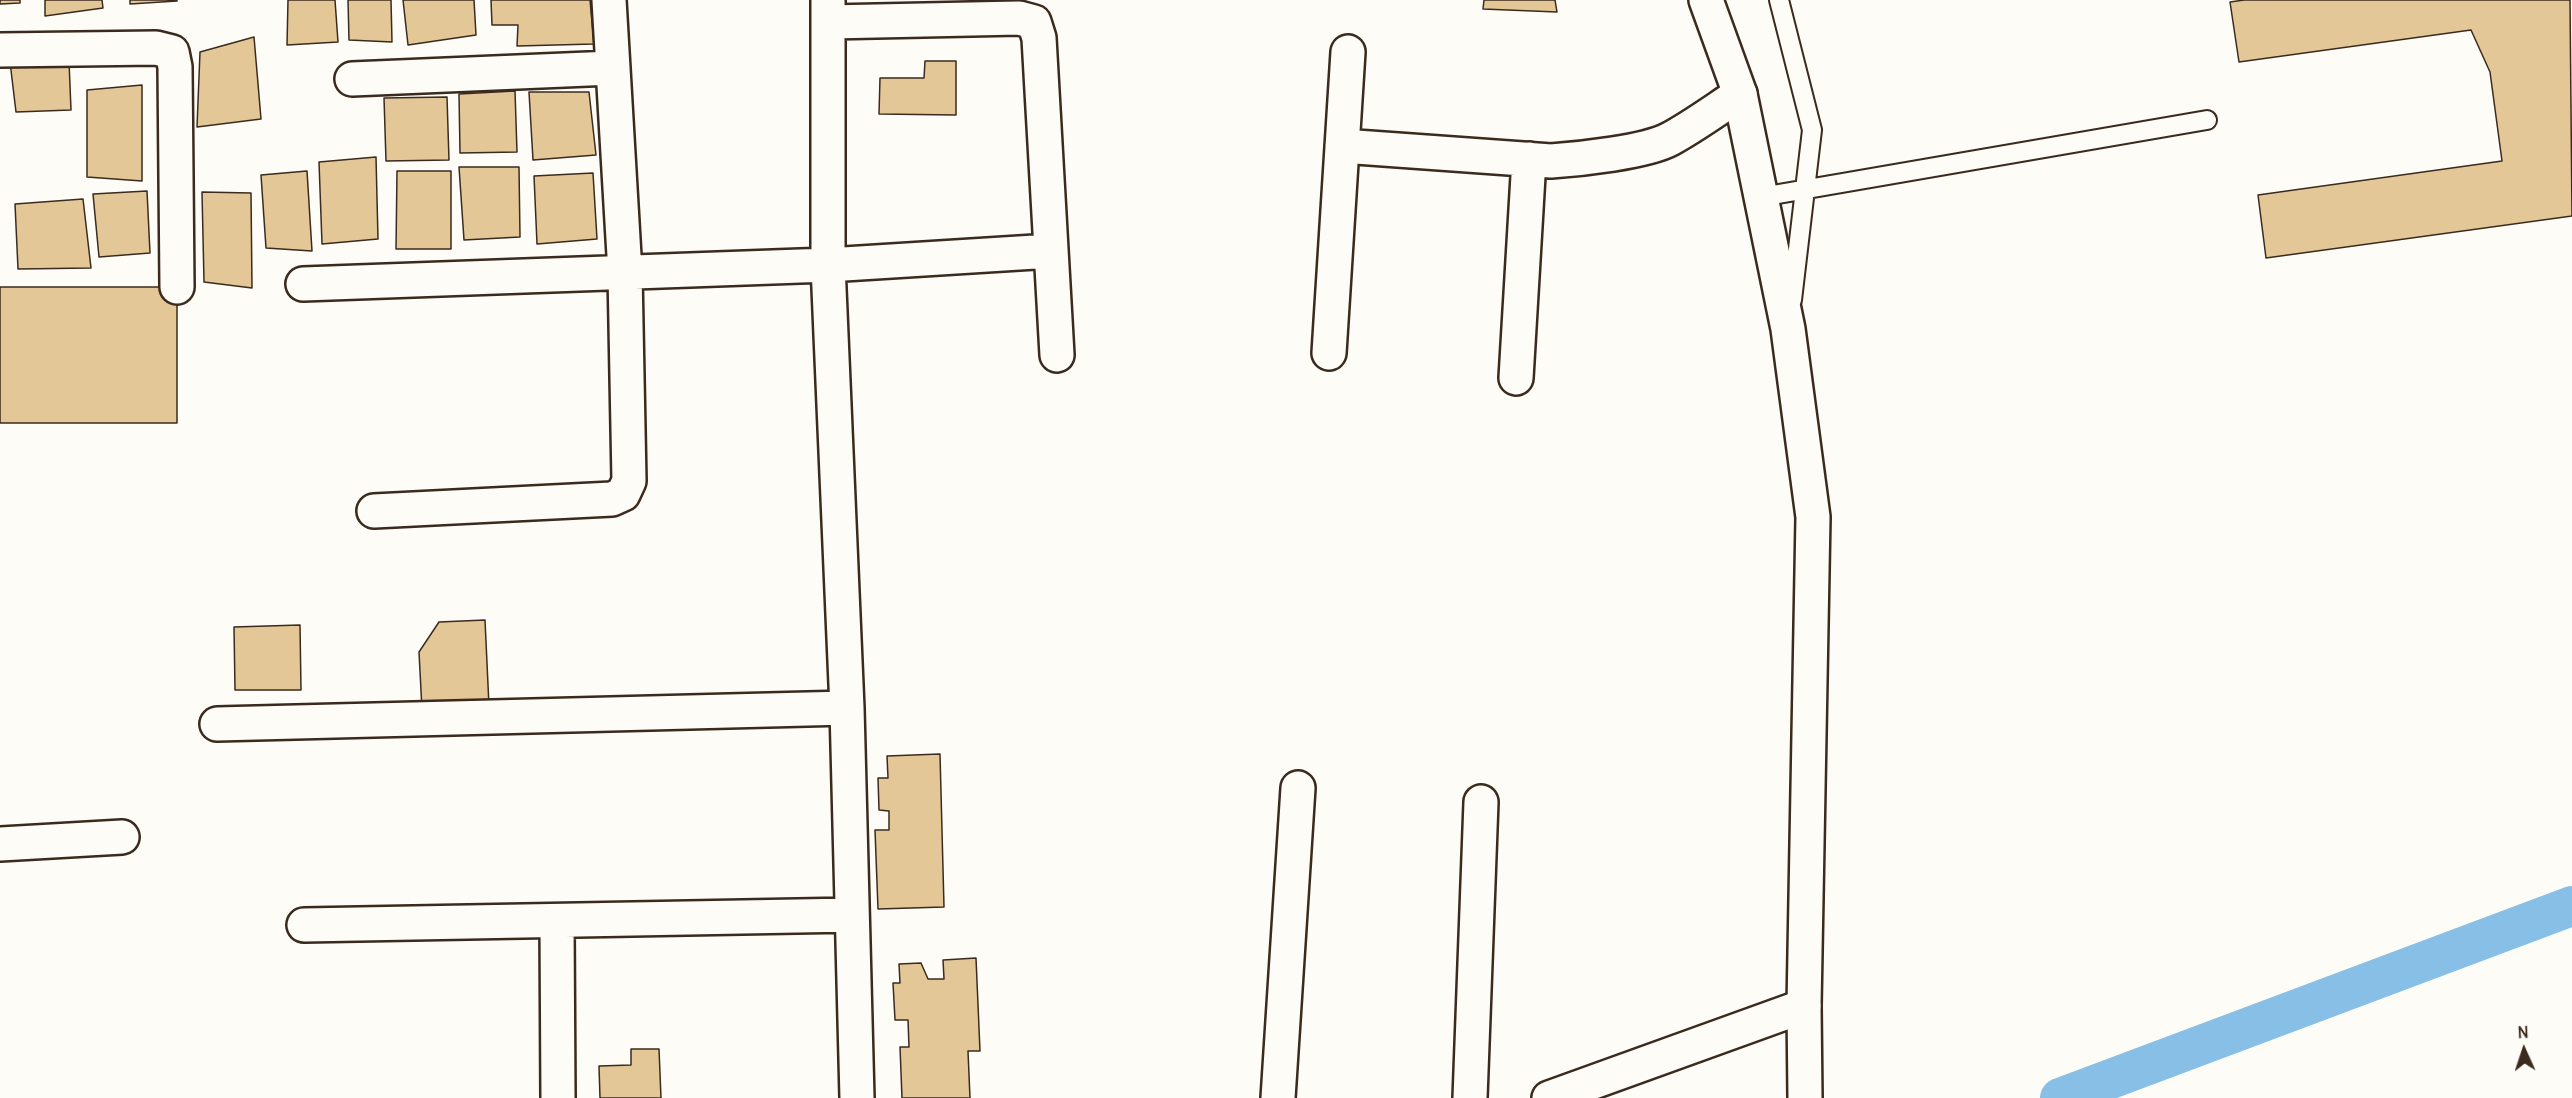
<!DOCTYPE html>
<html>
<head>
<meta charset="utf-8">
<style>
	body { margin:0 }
	#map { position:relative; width:2572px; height:1098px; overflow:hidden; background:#fdfcf7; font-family:Delius,sans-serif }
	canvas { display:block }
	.north { position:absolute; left:2494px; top:1020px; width:60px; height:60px; -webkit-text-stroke:4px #fdfcf7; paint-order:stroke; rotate:357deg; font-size:16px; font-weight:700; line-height:24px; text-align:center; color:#3b2a1e }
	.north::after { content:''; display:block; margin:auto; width:21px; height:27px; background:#3b2a1e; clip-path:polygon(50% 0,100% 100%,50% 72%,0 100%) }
</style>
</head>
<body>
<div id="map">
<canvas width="2572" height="1098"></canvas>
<div class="north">N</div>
</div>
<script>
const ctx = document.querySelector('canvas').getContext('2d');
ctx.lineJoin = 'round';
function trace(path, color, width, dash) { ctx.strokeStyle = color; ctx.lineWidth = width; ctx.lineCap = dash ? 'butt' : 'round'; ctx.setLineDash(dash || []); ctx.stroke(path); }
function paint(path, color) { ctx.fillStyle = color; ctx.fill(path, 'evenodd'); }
const canal = new Path2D(`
	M 2060,1098 L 2572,906`);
const building = new Path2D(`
	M 0,0 L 20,0 L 20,3 L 0,4 Z
	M 45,0 L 102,0 L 103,8 L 45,16 Z
	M 130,0 L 177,0 L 177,1 L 130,4 Z
	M 288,0 L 335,0 L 338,42 L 287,45 Z
	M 348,0 L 391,0 L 392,42 L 349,40 Z
	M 403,0 L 474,0 L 476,35 L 408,45 Z
	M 491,0 L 590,0 L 594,44 L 517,46 L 518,25 L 492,25 Z
	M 1484,0 L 1555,0 L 1557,12 L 1483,9 Z
	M 2244,0 L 2570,0 L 2572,216 L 2266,258 L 2258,195 L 2502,161 L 2490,72 L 2471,30 L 2239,62 L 2230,2 Z
	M 254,37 L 261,119 L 197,127 L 200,52 Z
	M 69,61 L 71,110 L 16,112 L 10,62 Z
	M 925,61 L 956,61 L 956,115 L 879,114 L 880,78 L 924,78 Z
	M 142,85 L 142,181 L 87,177 L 87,90 Z
	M 515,91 L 517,152 L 460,153 L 459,94 Z
	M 529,92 L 589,92 L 596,155 L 533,160 Z
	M 447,97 L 449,160 L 386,161 L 384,98 Z
	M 376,157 L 378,239 L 322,244 L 319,162 Z
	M 459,167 L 519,167 L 520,237 L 464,240 Z
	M 307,171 L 312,251 L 266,248 L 261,175 Z
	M 397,171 L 451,171 L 451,249 L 396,249 Z
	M 593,173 L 597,239 L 537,244 L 534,176 Z
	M 147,191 L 150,253 L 99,257 L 93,194 Z
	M 202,192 L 251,193 L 252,288 L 204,282 Z
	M 83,199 L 91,268 L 18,269 L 15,204 Z
	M 0,287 L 177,287 L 177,423 L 0,423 Z
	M 485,620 L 489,706 L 422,710 L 419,652 L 439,622 Z
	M 300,625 L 301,690 L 235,690 L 234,627 Z
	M 940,754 L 944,907 L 878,909 L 875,830 L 889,830 L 889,811 L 879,810 L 878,778 L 888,778 L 887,756 Z
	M 976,958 L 980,1051 L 968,1051 L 970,1098 L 902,1098 L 900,1047 L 909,1047 L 908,1020 L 895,1020 L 893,983 L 900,983 L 899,964 L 921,963 L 928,979 L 944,979 L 943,960 Z
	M 631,1049 L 659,1049 L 661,1098 L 600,1098 L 599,1066 L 631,1065 Z`);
const service = new Path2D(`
	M 1779,0 L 1812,130 L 1792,300
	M 1761,197 L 2207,120`);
const minor = new Path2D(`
	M 828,0 L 828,265 L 847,708 L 857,1098
	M 829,22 L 1019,18 L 1034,22 L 1039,38 L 1057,355
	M 0,50 L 156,48 L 172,52 L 175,67 L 177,287
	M 352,79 L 612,68
	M 1342,146 L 1551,161 C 1580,159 1646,152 1670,139 C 1694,126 1717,109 1740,94
	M 303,284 L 828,265 L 1051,251
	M 1329,353 L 1348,52
	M 1516,378 L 1529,159
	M 374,511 L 612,499 L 623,494 L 629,481 L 625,273 L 609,0
	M 217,724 L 847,708
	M 0,844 L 122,837
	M 557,922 L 558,1098
	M 304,925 L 852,915
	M 1278,1098 L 1298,788
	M 1470,1098 L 1481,802
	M 1549,1098 L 1804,1006`);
const primary = new Path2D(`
	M 1706,0 L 1740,94 L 1788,329 L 1813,517 L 1804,1006 L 1805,1098`);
trace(canal, '#87bfe6', 40);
paint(building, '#e3c797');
trace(building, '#3b2a1e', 1.5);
trace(service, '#3b2a1e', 22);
trace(minor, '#3b2a1e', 38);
trace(primary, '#3b2a1e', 38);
trace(service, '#fdfcf7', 18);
trace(minor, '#fdfcf7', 33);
trace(primary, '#fdfcf7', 33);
</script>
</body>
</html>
